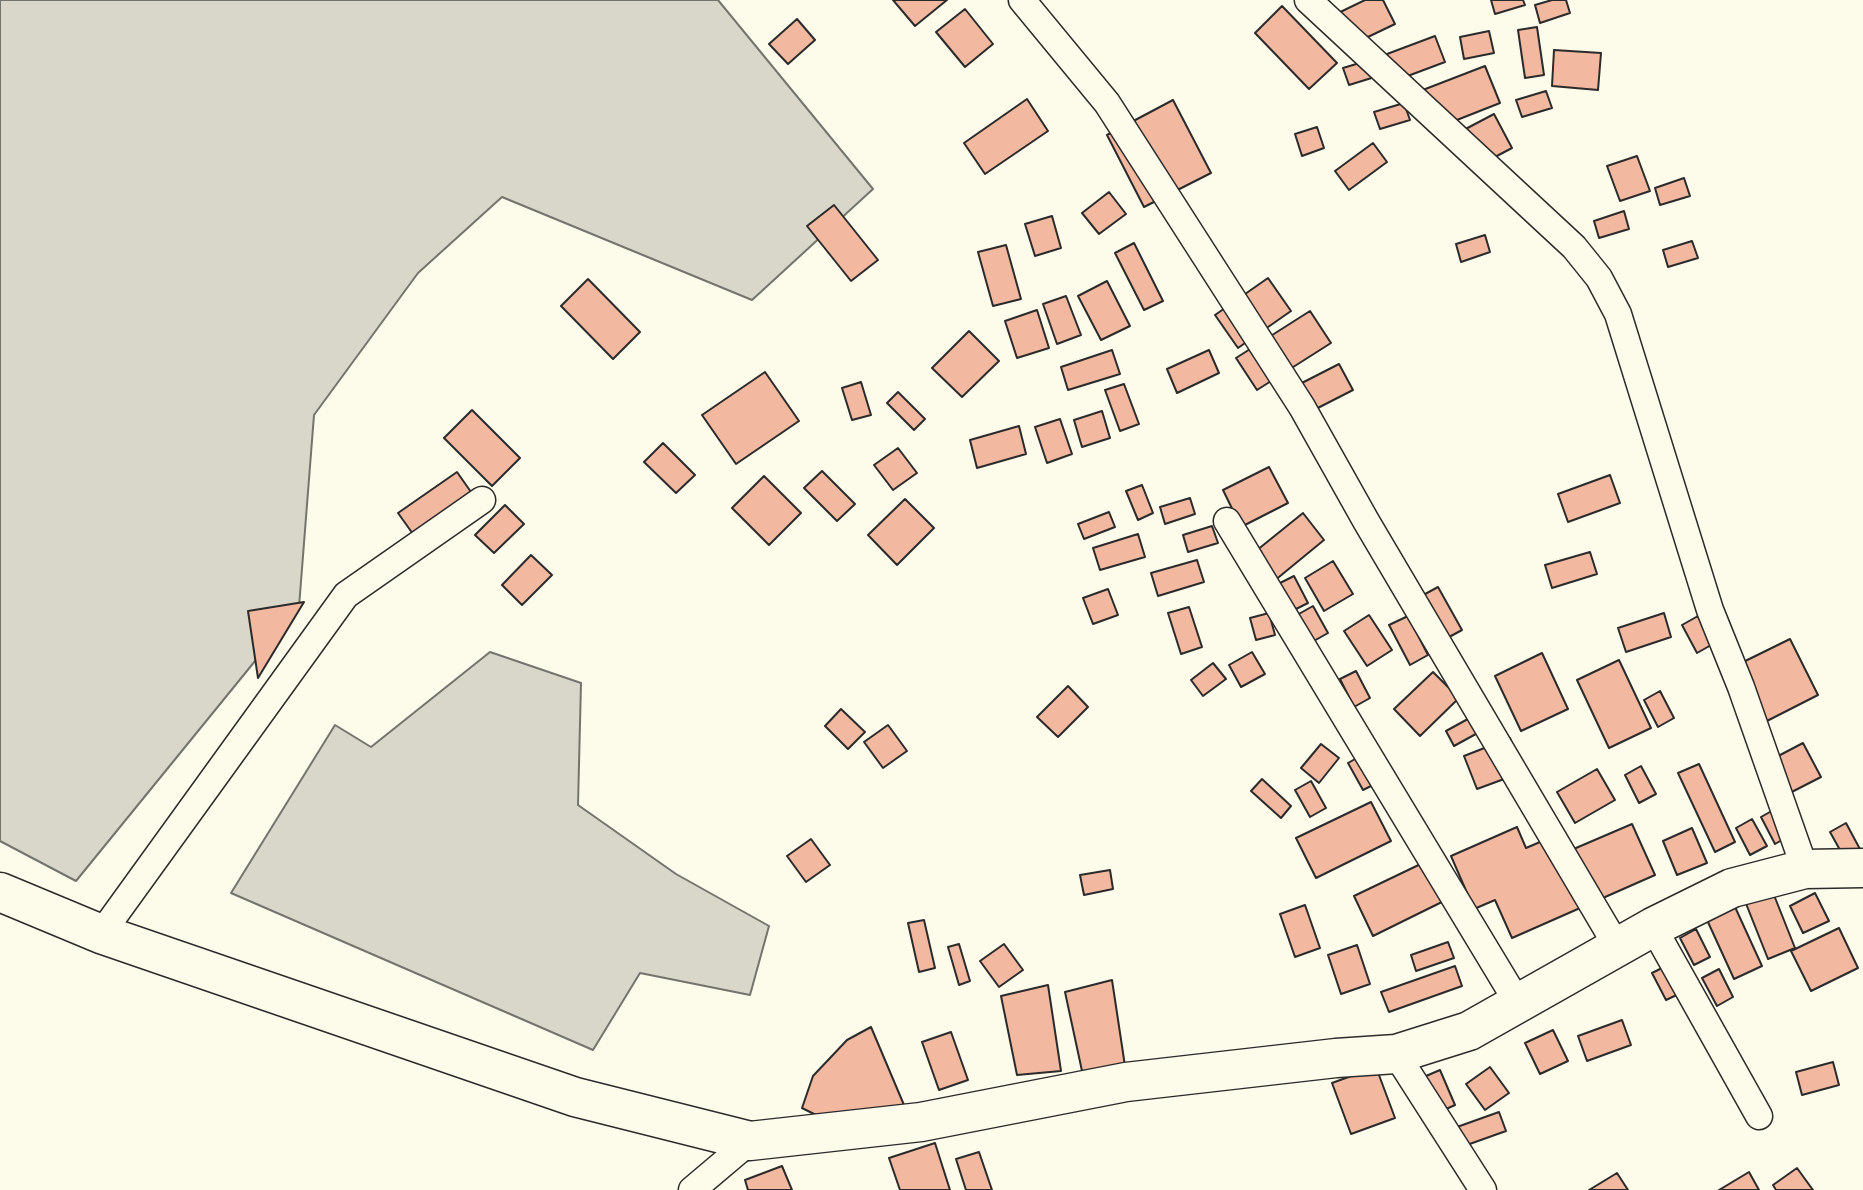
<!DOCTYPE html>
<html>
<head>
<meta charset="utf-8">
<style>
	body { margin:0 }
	canvas { display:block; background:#fdfbea }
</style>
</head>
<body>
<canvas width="1863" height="1190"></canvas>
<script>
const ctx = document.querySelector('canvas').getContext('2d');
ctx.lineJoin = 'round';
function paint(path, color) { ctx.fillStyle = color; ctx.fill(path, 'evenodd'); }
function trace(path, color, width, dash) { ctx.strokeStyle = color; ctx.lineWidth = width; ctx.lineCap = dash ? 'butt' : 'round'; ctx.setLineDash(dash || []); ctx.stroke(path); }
const water = new Path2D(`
	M 0,0 L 718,0 L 873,189 L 752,300 L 502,197 L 418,273 L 314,415 L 299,607 L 76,881 L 0,841 Z
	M 490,652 L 581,683 L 578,805 L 676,874 L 769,926 L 750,995 L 640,973 L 593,1050 L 231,893 L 335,725 L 371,747 Z`);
const building = new Path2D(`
	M 893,0 L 947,0 L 915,26 Z
	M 1365,0 L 1383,0 L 1395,24 L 1347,47 L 1332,16 Z
	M 1491,0 L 1523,0 L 1525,5 L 1495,14 Z
	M 1552,0 L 1566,0 L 1570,13 L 1540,23 L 1535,5 Z
	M 1282,6 L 1337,63 L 1309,89 L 1255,33 Z
	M 965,9 L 993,44 L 965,67 L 936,32 Z
	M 797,19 L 815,40 L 788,64 L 769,44 Z
	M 1537,27 L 1544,75 L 1525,78 L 1518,30 Z
	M 1489,31 L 1494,53 L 1464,59 L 1460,37 Z
	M 1435,36 L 1445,62 L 1397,80 L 1387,54 Z
	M 1554,50 L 1601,53 L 1598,90 L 1552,86 Z
	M 1373,59 L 1378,76 L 1349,85 L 1343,68 Z
	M 1485,66 L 1500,103 L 1429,131 L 1415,93 Z
	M 1546,91 L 1552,108 L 1522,117 L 1516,100 Z
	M 1027,99 L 1048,131 L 985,174 L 964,143 Z
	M 1173,100 L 1211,173 L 1144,207 L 1107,135 Z
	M 1404,103 L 1410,120 L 1380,129 L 1374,112 Z
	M 1494,114 L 1512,148 L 1476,167 L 1458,133 Z
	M 1317,127 L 1324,148 L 1302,156 L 1295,134 Z
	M 1373,143 L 1387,162 L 1349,190 L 1335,171 Z
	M 1637,156 L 1650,191 L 1620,201 L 1607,166 Z
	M 1684,178 L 1690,196 L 1660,205 L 1655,188 Z
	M 1109,192 L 1126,214 L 1099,234 L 1082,213 Z
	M 834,205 L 878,260 L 851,281 L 807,226 Z
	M 1624,211 L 1629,229 L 1599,238 L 1594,221 Z
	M 1052,216 L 1061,248 L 1035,256 L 1025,224 Z
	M 1485,235 L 1490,252 L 1461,262 L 1456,244 Z
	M 1692,241 L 1698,258 L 1668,267 L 1663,250 Z
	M 1134,243 L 1163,301 L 1144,310 L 1115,253 Z
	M 1006,245 L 1021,299 L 993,306 L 978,252 Z
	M 1268,278 L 1291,311 L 1238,348 L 1215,315 Z
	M 588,279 L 640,332 L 613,359 L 561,306 Z
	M 1107,281 L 1130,326 L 1101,340 L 1078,296 Z
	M 1066,296 L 1081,335 L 1057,344 L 1043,304 Z
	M 1037,310 L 1049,348 L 1017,358 L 1005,321 Z
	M 1310,311 L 1331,343 L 1257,390 L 1236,358 Z
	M 969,331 L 999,361 L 962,397 L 932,368 Z
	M 1112,350 L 1120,374 L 1068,390 L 1061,367 Z
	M 1209,350 L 1219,373 L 1177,393 L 1167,369 Z
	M 1339,364 L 1353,390 L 1308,413 L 1294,387 Z
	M 765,372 L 799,421 L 736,464 L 702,415 Z
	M 861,382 L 871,415 L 852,420 L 842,388 Z
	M 1124,384 L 1139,424 L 1120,431 L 1105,390 Z
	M 898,392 L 925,419 L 914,430 L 887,403 Z
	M 472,410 L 520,458 L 492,486 L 444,438 Z
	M 1102,411 L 1110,438 L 1082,447 L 1074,420 Z
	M 1060,419 L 1072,454 L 1047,463 L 1035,427 Z
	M 1019,426 L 1026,454 L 977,468 L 970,440 Z
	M 663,443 L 695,475 L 676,493 L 644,462 Z
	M 898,448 L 917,473 L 893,490 L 874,465 Z
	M 1269,467 L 1288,503 L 1241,527 L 1223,490 Z
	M 822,471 L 855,504 L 837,521 L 804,488 Z
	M 457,472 L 471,492 L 413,534 L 398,513 Z
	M 1610,475 L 1620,503 L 1568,522 L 1558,494 Z
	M 764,476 L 801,513 L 769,545 L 732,508 Z
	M 1142,485 L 1153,513 L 1138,520 L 1126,491 Z
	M 1190,498 L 1195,514 L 1165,524 L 1160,507 Z
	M 905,499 L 934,528 L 897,565 L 868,535 Z
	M 505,505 L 524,524 L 494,553 L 475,535 Z
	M 1109,512 L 1115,527 L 1084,539 L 1078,524 Z
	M 1303,513 L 1324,540 L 1268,586 L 1246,559 Z
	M 1212,526 L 1218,543 L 1188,552 L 1183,535 Z
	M 1138,534 L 1145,557 L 1100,570 L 1093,548 Z
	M 1590,552 L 1597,574 L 1552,588 L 1545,565 Z
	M 531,555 L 552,575 L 522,605 L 502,585 Z
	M 1197,560 L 1204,582 L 1158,596 L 1151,573 Z
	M 1333,561 L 1353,594 L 1324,611 L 1305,578 Z
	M 1294,576 L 1308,603 L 1292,611 L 1278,584 Z
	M 1438,587 L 1462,630 L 1440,642 L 1416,599 Z
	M 1108,589 L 1118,615 L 1093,624 L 1083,598 Z
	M 304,602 L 258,678 L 248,611 Z
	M 1313,606 L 1328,633 L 1312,642 L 1297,615 Z
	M 1189,607 L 1202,647 L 1181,654 L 1168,613 Z
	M 1269,613 L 1275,635 L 1256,640 L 1250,618 Z
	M 1664,613 L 1671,637 L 1626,652 L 1618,628 Z
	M 1369,615 L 1392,650 L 1367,666 L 1344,631 Z
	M 1408,616 L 1428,655 L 1410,665 L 1389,625 Z
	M 1698,616 L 1713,644 L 1697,653 L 1682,625 Z
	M 1790,639 L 1818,695 L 1759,725 L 1731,668 Z
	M 1252,652 L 1265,674 L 1241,687 L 1229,665 Z
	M 1542,653 L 1568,709 L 1521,731 L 1495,676 Z
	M 1619,660 L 1651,728 L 1609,748 L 1577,680 Z
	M 1213,663 L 1226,679 L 1203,696 L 1191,680 Z
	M 1356,671 L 1370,698 L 1354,707 L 1340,679 Z
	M 1433,672 L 1459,698 L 1420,736 L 1394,709 Z
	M 1068,686 L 1088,707 L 1058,737 L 1037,717 Z
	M 1660,691 L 1674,718 L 1658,727 L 1644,700 Z
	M 841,709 L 865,732 L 848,749 L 825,726 Z
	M 1486,709 L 1494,724 L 1454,746 L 1446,731 Z
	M 888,725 L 907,751 L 883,768 L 864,742 Z
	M 1510,738 L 1523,772 L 1477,789 L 1464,756 Z
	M 1803,743 L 1821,777 L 1780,798 L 1763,764 Z
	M 1321,744 L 1339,758 L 1319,783 L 1301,768 Z
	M 1364,754 L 1379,782 L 1363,790 L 1348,763 Z
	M 1699,764 L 1735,842 L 1715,852 L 1678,773 Z
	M 1641,766 L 1656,794 L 1639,803 L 1625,775 Z
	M 1597,769 L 1615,800 L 1575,823 L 1557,792 Z
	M 1262,779 L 1291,806 L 1281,818 L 1251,791 Z
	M 1311,781 L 1326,808 L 1310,817 L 1295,790 Z
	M 1371,802 L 1391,841 L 1316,878 L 1296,838 Z
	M 1777,808 L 1791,835 L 1775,844 L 1761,817 Z
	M 1752,819 L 1767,846 L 1750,855 L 1736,828 Z
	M 1846,823 L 1861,851 L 1845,859 L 1830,832 Z
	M 1632,824 L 1655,875 L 1512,938 L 1495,900 L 1474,909 L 1451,856 L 1517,827 L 1526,848 L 1561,833 L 1569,851 Z
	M 1692,828 L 1707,863 L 1677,875 L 1663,841 Z
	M 811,839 L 830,865 L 806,882 L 787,856 Z
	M 1429,860 L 1448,899 L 1373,936 L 1354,896 Z
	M 1110,870 L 1113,889 L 1084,895 L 1080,875 Z
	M 1768,880 L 1795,948 L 1768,959 L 1741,891 Z
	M 1815,893 L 1829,921 L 1803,933 L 1790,906 Z
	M 1730,896 L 1762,966 L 1734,979 L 1702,909 Z
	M 1305,905 L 1320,948 L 1295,957 L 1280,914 Z
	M 924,920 L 935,968 L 919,972 L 908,923 Z
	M 1839,928 L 1858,968 L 1811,991 L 1791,951 Z
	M 1696,929 L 1710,957 L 1694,965 L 1680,938 Z
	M 1448,942 L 1454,958 L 1416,971 L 1411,955 Z
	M 959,944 L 970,981 L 959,985 L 948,947 Z
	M 1004,944 L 1023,970 L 999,987 L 980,961 Z
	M 1357,945 L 1370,984 L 1341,994 L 1328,955 Z
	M 1668,965 L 1683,992 L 1666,1000 L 1652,973 Z
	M 1455,966 L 1462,986 L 1389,1012 L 1381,992 Z
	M 1719,969 L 1733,997 L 1717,1006 L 1702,978 Z
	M 1112,980 L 1125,1066 L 1082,1071 L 1065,992 Z
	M 1048,985 L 1061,1071 L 1017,1075 L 1001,996 Z
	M 1622,1020 L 1631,1045 L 1587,1061 L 1578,1036 Z
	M 871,1027 L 904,1105 L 824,1119 L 802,1108 L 813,1076 L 847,1040 Z
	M 1553,1030 L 1568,1061 L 1540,1074 L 1525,1043 Z
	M 951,1032 L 968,1080 L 939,1090 L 922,1042 Z
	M 1833,1062 L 1839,1085 L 1802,1095 L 1796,1072 Z
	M 1376,1067 L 1395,1118 L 1351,1134 L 1332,1083 Z
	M 1490,1067 L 1509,1093 L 1485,1110 L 1466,1084 Z
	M 1440,1070 L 1455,1105 L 1435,1114 L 1419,1079 Z
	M 1499,1112 L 1506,1131 L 1464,1146 L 1457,1127 Z
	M 935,1143 L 950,1190 L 900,1190 L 889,1158 Z
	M 979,1152 L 992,1190 L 966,1190 L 956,1159 Z
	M 782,1166 L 792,1190 L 748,1190 L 745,1180 Z
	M 1797,1168 L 1813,1190 L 1776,1190 L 1773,1185 Z
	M 1749,1172 L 1759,1190 L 1719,1190 Z
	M 1617,1173 L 1628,1190 L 1589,1190 Z`);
const street = new Path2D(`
	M 1022,0 L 1107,103 L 1302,407 L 1366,521 L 1618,948
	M 1308,0 L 1574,247 L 1599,278 L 1618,314 L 1710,610 L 1741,687 L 1805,869
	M 1227,521 L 1518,1003
	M 1653,927 L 1759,1116
	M 101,934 L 346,595 L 482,500
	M 1396,1054 L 1483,1190
	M 692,1190 L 750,1141`);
const secondary = new Path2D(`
	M 0,892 L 101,934 L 575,1097 L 750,1141 L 921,1122 L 1126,1082 L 1336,1058 L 1396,1054 L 1469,1031 L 1653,927 L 1732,888 L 1805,869 L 1863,868`);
paint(water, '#d8d7c9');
trace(water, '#74746e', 2);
paint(building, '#f2b8a0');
trace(building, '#2b2b2b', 2);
trace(street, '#2b2b2b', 29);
trace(secondary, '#2b2b2b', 41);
trace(street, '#fdfbea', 26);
trace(secondary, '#fdfbea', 38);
</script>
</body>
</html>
